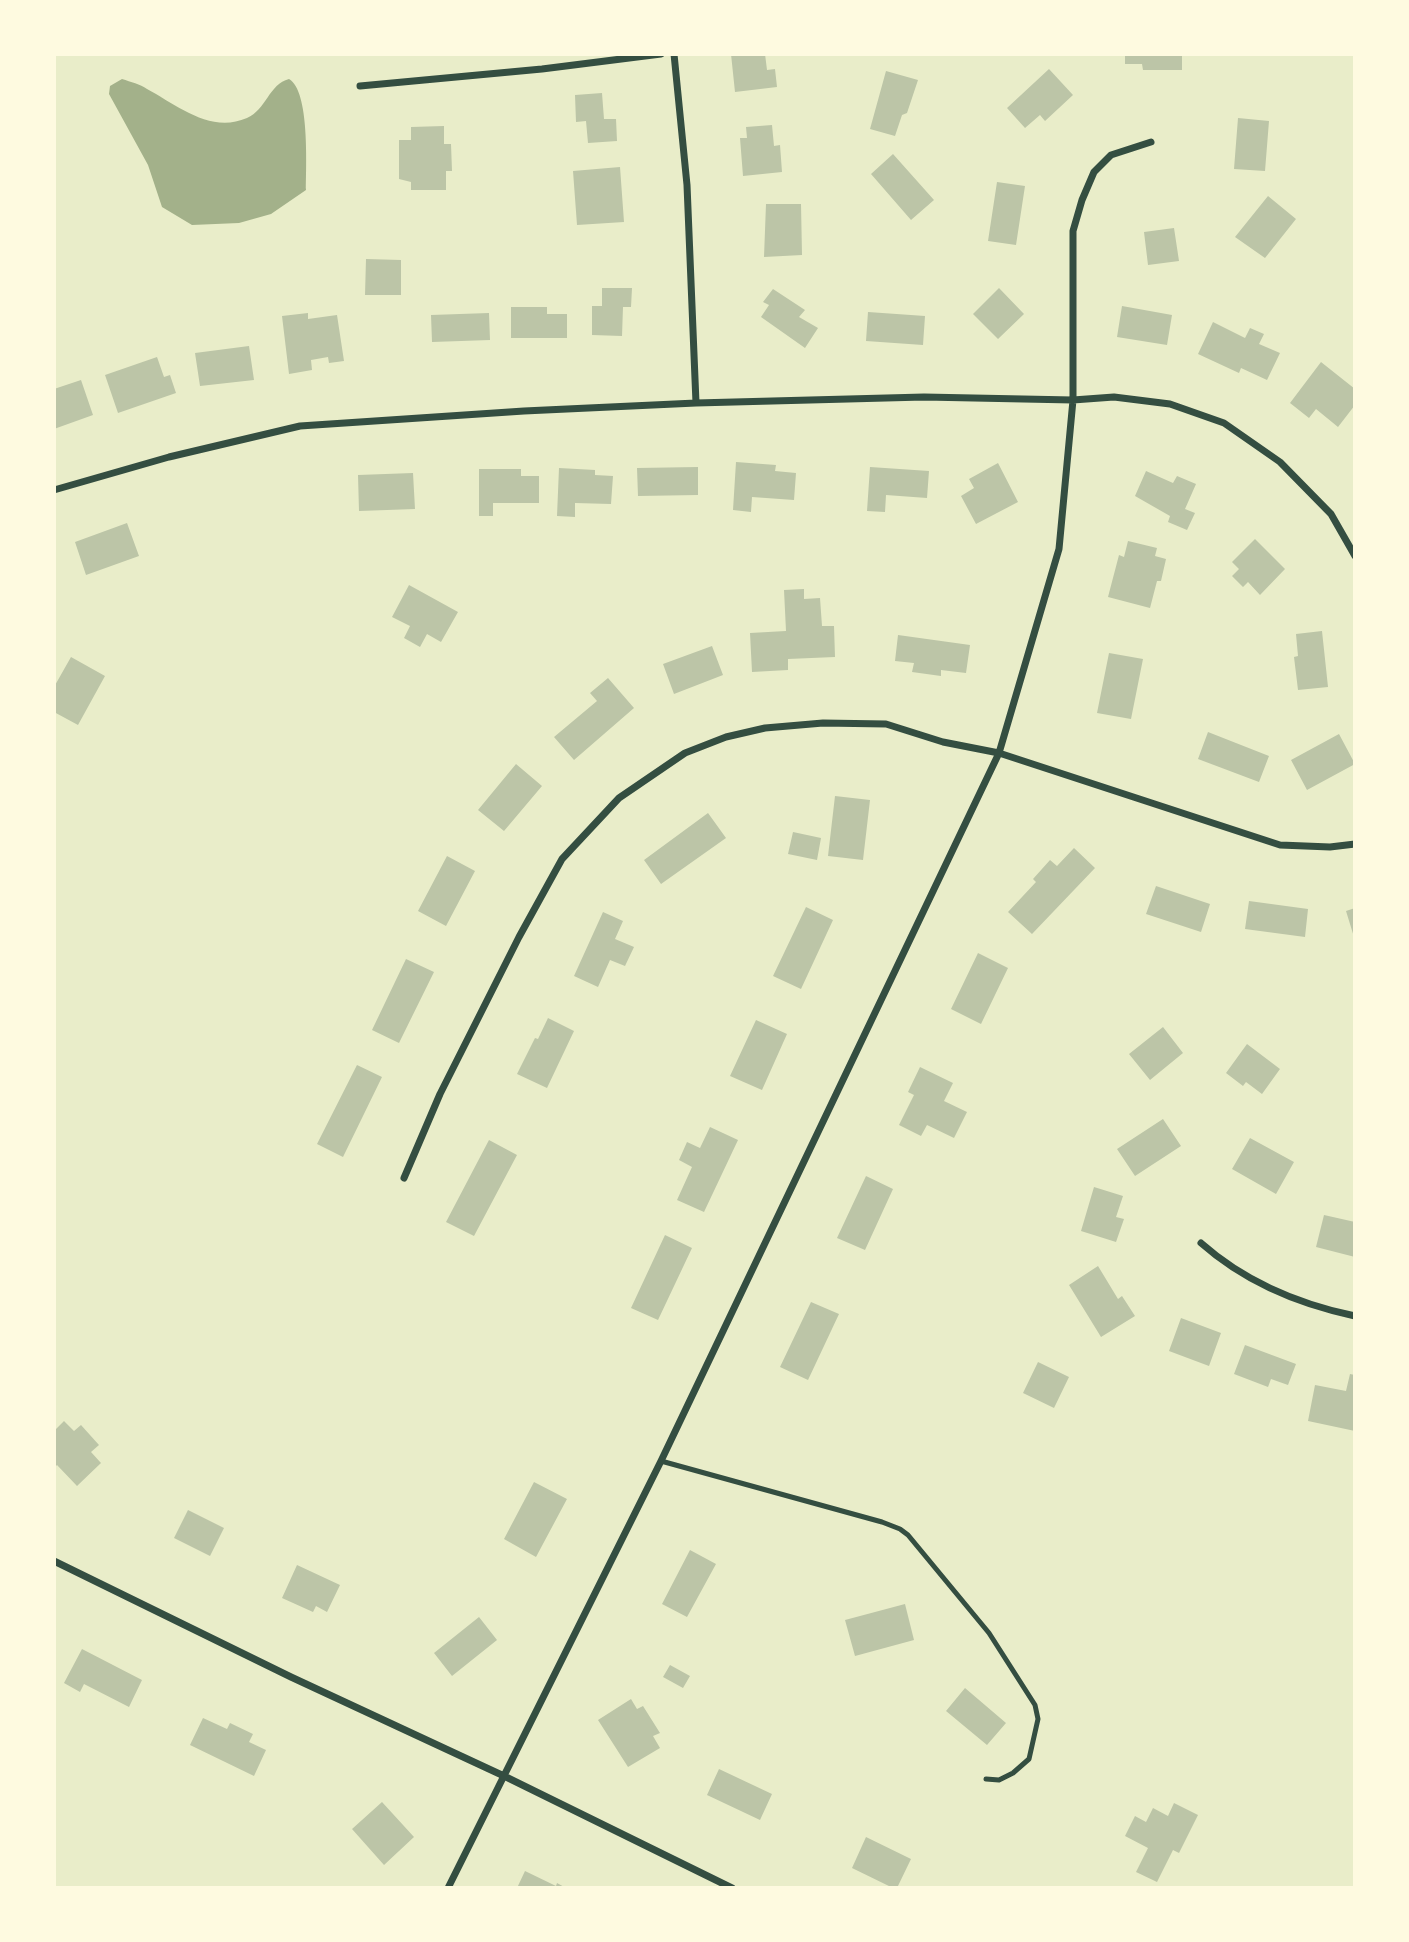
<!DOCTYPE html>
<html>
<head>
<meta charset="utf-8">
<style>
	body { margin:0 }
	#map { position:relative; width:1409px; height:1942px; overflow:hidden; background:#e9edc9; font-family:Merriweather,serif }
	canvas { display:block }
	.frame { position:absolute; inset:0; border:56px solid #fefae0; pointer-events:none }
</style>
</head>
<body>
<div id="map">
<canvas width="1409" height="1942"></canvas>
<div class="frame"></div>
</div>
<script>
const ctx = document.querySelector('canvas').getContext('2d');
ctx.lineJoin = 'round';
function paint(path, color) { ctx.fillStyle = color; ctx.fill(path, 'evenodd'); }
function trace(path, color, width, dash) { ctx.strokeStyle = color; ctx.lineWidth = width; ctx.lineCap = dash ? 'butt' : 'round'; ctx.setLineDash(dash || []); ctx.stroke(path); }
const water = new Path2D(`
	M 122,79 C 131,82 140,84 147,89 C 177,105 210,134 247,118 C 266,110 269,84 289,79 C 310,91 306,167 306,190 L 271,214 L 239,223 L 192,225 L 162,207 L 148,165 L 109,94 L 110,86 Z`);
const building = new Path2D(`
	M 731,54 L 765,54 L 767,70 L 775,69 L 777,87 L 735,92 Z
	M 1125,54 L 1182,54 L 1182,70 L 1143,70 L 1142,64 L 1125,64 Z
	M 1049,69 L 1073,95 L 1045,121 L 1040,115 L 1025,128 L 1007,108 Z
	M 886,71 L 918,80 L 907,113 L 902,115 L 895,136 L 870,129 Z
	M 602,93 L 604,119 L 616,119 L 617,141 L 588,143 L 586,121 L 576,122 L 575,95 Z
	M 1238,118 L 1269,121 L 1265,171 L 1234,169 Z
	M 772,125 L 774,146 L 780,145 L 782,172 L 743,176 L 740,138 L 747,138 L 746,127 Z
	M 444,126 L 444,144 L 451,144 L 452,171 L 446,171 L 446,190 L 411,190 L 411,182 L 399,179 L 399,140 L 411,140 L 411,127 Z
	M 893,154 L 934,200 L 911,220 L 871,174 Z
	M 620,167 L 624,222 L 577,225 L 573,171 Z
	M 997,182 L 1025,186 L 1016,245 L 988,241 Z
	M 1268,196 L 1296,219 L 1265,258 L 1235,237 Z
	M 766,204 L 801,204 L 802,255 L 764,257 Z
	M 1174,228 L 1179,261 L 1148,265 L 1144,232 Z
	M 366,259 L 401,260 L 401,295 L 365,295 Z
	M 602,288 L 632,288 L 631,307 L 623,307 L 622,336 L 592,335 L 592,306 L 602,306 Z
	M 999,288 L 1024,314 L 998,339 L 973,314 Z
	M 773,289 L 805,310 L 799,317 L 818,328 L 805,348 L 761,317 L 769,305 L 763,302 Z
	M 1122,306 L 1172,315 L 1167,345 L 1117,337 Z
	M 511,307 L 547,307 L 547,314 L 567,314 L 567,338 L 511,338 Z
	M 868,312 L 925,316 L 923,345 L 866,341 Z
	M 308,313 L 308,319 L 337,315 L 344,361 L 329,363 L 328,357 L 311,360 L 312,370 L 289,374 L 282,316 Z
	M 489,313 L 490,340 L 432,342 L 431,315 Z
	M 1213,322 L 1245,338 L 1250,328 L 1264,334 L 1259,344 L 1280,353 L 1267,380 L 1241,368 L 1239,373 L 1198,354 Z
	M 249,346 L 254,380 L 200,386 L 195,353 Z
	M 157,357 L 164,377 L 170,375 L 176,393 L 118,413 L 105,375 Z
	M 1321,362 L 1355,389 L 1355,405 L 1338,427 L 1316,409 L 1309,418 L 1290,403 Z
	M 81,380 L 93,415 L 54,429 L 54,389 Z
	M 736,462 L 776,465 L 775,471 L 796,473 L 794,500 L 752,497 L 751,512 L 733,510 Z
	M 998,463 L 1018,502 L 976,524 L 961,496 L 974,488 L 969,479 Z
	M 698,467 L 698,495 L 638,496 L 637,468 Z
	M 870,467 L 929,471 L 927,498 L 886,495 L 885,512 L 867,511 Z
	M 559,468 L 595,470 L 595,475 L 613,476 L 611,504 L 575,503 L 575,517 L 557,516 Z
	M 479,469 L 521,469 L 521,476 L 539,476 L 539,503 L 493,503 L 493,516 L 479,516 Z
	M 1146,471 L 1173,483 L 1177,476 L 1196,484 L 1185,509 L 1195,513 L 1187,530 L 1168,522 L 1170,516 L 1135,496 Z
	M 413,473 L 415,509 L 359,511 L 358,475 Z
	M 127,523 L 139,556 L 86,575 L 75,542 Z
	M 1255,539 L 1285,569 L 1260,595 L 1248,582 L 1243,587 L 1232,576 L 1239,569 L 1232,562 Z
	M 1128,541 L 1157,548 L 1155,556 L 1166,559 L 1161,581 L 1157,581 L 1150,608 L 1108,597 L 1119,555 L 1124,557 Z
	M 409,585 L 458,612 L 441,642 L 427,634 L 420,647 L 404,638 L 410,626 L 392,617 Z
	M 804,589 L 804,599 L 820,598 L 822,626 L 834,626 L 835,657 L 788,659 L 788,670 L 752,672 L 750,633 L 786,631 L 784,590 Z
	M 1322,631 L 1328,687 L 1298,690 L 1294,657 L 1298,656 L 1296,634 Z
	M 898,635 L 970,645 L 966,673 L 941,670 L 941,676 L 912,672 L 914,663 L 895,661 Z
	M 712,646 L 723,675 L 674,694 L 663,664 Z
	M 1109,653 L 1143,659 L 1131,719 L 1097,713 Z
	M 71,657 L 105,676 L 78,725 L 54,712 L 54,687 Z
	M 608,678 L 634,708 L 574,760 L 554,737 L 597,701 L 590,693 Z
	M 1208,732 L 1269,756 L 1259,782 L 1198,759 Z
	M 1339,734 L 1355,764 L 1307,790 L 1291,760 Z
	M 516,764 L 542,786 L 504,831 L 478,810 Z
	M 835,796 L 870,800 L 863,860 L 828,856 Z
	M 708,813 L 726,838 L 661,884 L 644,860 Z
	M 793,832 L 821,838 L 817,860 L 788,854 Z
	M 1074,848 L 1095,868 L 1032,934 L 1008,912 L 1036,882 L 1033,879 L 1050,860 L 1057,866 Z
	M 447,856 L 475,871 L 446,926 L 418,911 Z
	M 1156,886 L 1210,904 L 1201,932 L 1146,914 Z
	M 1249,901 L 1308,909 L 1305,937 L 1245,929 Z
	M 806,907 L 833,920 L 801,989 L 773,976 Z
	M 1355,908 L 1355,937 L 1354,937 L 1346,911 Z
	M 603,912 L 623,921 L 615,939 L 634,947 L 625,966 L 610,960 L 598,987 L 574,976 Z
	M 978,953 L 1008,968 L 981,1024 L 951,1009 Z
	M 406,959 L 434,972 L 399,1043 L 372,1030 Z
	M 548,1018 L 574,1031 L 547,1088 L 517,1074 L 535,1038 L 538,1039 Z
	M 756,1020 L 787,1034 L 762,1090 L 730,1076 Z
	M 1163,1027 L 1183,1053 L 1150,1080 L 1129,1054 Z
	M 1247,1044 L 1280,1069 L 1262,1094 L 1246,1082 L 1243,1086 L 1226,1073 Z
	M 357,1065 L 382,1077 L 343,1157 L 317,1144 Z
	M 920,1067 L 953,1083 L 944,1101 L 967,1112 L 954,1138 L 927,1125 L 921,1136 L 899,1125 L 914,1095 L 908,1092 Z
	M 1163,1119 L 1181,1146 L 1135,1176 L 1117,1149 Z
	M 710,1127 L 738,1140 L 704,1212 L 677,1200 L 692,1167 L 679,1160 L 687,1142 L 700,1148 Z
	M 1250,1138 L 1294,1162 L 1276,1194 L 1232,1169 Z
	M 489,1140 L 517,1155 L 474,1236 L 446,1222 Z
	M 866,1176 L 893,1189 L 865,1250 L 837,1238 Z
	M 1094,1187 L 1123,1196 L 1116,1217 L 1124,1219 L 1116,1242 L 1081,1231 Z
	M 1324,1215 L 1355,1222 L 1355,1257 L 1316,1247 Z
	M 665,1235 L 692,1248 L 658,1320 L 631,1308 Z
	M 1098,1266 L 1118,1299 L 1122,1296 L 1135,1316 L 1101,1337 L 1069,1285 Z
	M 811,1302 L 839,1314 L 808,1380 L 780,1367 Z
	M 1181,1318 L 1221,1333 L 1209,1366 L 1169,1351 Z
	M 1245,1345 L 1296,1364 L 1288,1385 L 1271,1379 L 1268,1387 L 1234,1374 Z
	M 1038,1362 L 1069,1377 L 1054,1408 L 1023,1393 Z
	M 1350,1374 L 1355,1375 L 1355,1431 L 1308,1421 L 1315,1385 L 1346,1391 Z
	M 64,1421 L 74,1431 L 81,1425 L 99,1445 L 91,1452 L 101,1463 L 77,1486 L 57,1465 L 54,1468 L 54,1431 Z
	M 534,1482 L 567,1499 L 536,1557 L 504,1539 Z
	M 188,1510 L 224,1528 L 210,1556 L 174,1538 Z
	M 690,1550 L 716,1564 L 687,1617 L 662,1604 Z
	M 297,1565 L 340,1585 L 327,1612 L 316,1606 L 313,1612 L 282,1598 Z
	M 905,1604 L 914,1640 L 855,1656 L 845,1620 Z
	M 479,1617 L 497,1640 L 452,1676 L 434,1653 Z
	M 82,1649 L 142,1680 L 129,1707 L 84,1684 L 80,1692 L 64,1683 Z
	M 670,1665 L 690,1676 L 683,1688 L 663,1677 Z
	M 965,1688 L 1006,1723 L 987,1745 L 946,1711 Z
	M 631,1699 L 637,1709 L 643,1706 L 660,1733 L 653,1736 L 660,1748 L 628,1767 L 598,1720 Z
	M 203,1718 L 227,1729 L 230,1723 L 253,1734 L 249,1742 L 266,1750 L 254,1776 L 190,1745 Z
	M 719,1769 L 772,1794 L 760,1820 L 707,1795 Z
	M 382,1802 L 414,1837 L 384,1865 L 352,1829 Z
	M 1174,1803 L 1198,1815 L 1179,1853 L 1173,1850 L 1157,1882 L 1136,1872 L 1148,1848 L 1125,1836 L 1135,1816 L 1146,1822 L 1153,1808 L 1168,1816 Z
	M 866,1837 L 911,1859 L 897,1888 L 893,1888 L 852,1868 Z
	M 525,1871 L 556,1886 L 557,1883 L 566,1888 L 517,1888 Z`);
const service = new Path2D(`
	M 661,1461 L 882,1522 L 900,1529 L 908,1535 L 989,1633 L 1035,1705 L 1038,1719 L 1029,1759 L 1013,1773 L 999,1780 L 986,1779`);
const minor = new Path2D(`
	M 674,54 L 687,185 L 696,403
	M 360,86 L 542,69 L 661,54
	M 54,490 L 169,457 L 300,426 L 524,411 L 696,403 L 924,397 L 1073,400 L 1114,397 L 1170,404 L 1224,423 L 1280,462 L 1331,514 L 1355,556
	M 404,1178 L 440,1094 L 519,937 L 562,859 L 619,798 L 685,753 L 726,737 L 765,728 L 823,723 L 886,724 L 943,742 L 999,753 L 1280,845 L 1330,847 L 1355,844
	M 1201,1243 C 1245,1282 1298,1304 1355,1316
	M 54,1561 L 291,1677 L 504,1776 L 732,1888
	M 448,1888 L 661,1461 L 999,753 L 1059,549 L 1073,400 L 1073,231 L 1082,200 L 1094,172 L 1111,155 L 1151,142`);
paint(water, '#a3b18a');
paint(building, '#bcc5a7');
trace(service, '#344e41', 5);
trace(minor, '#344e41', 7);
</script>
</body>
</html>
